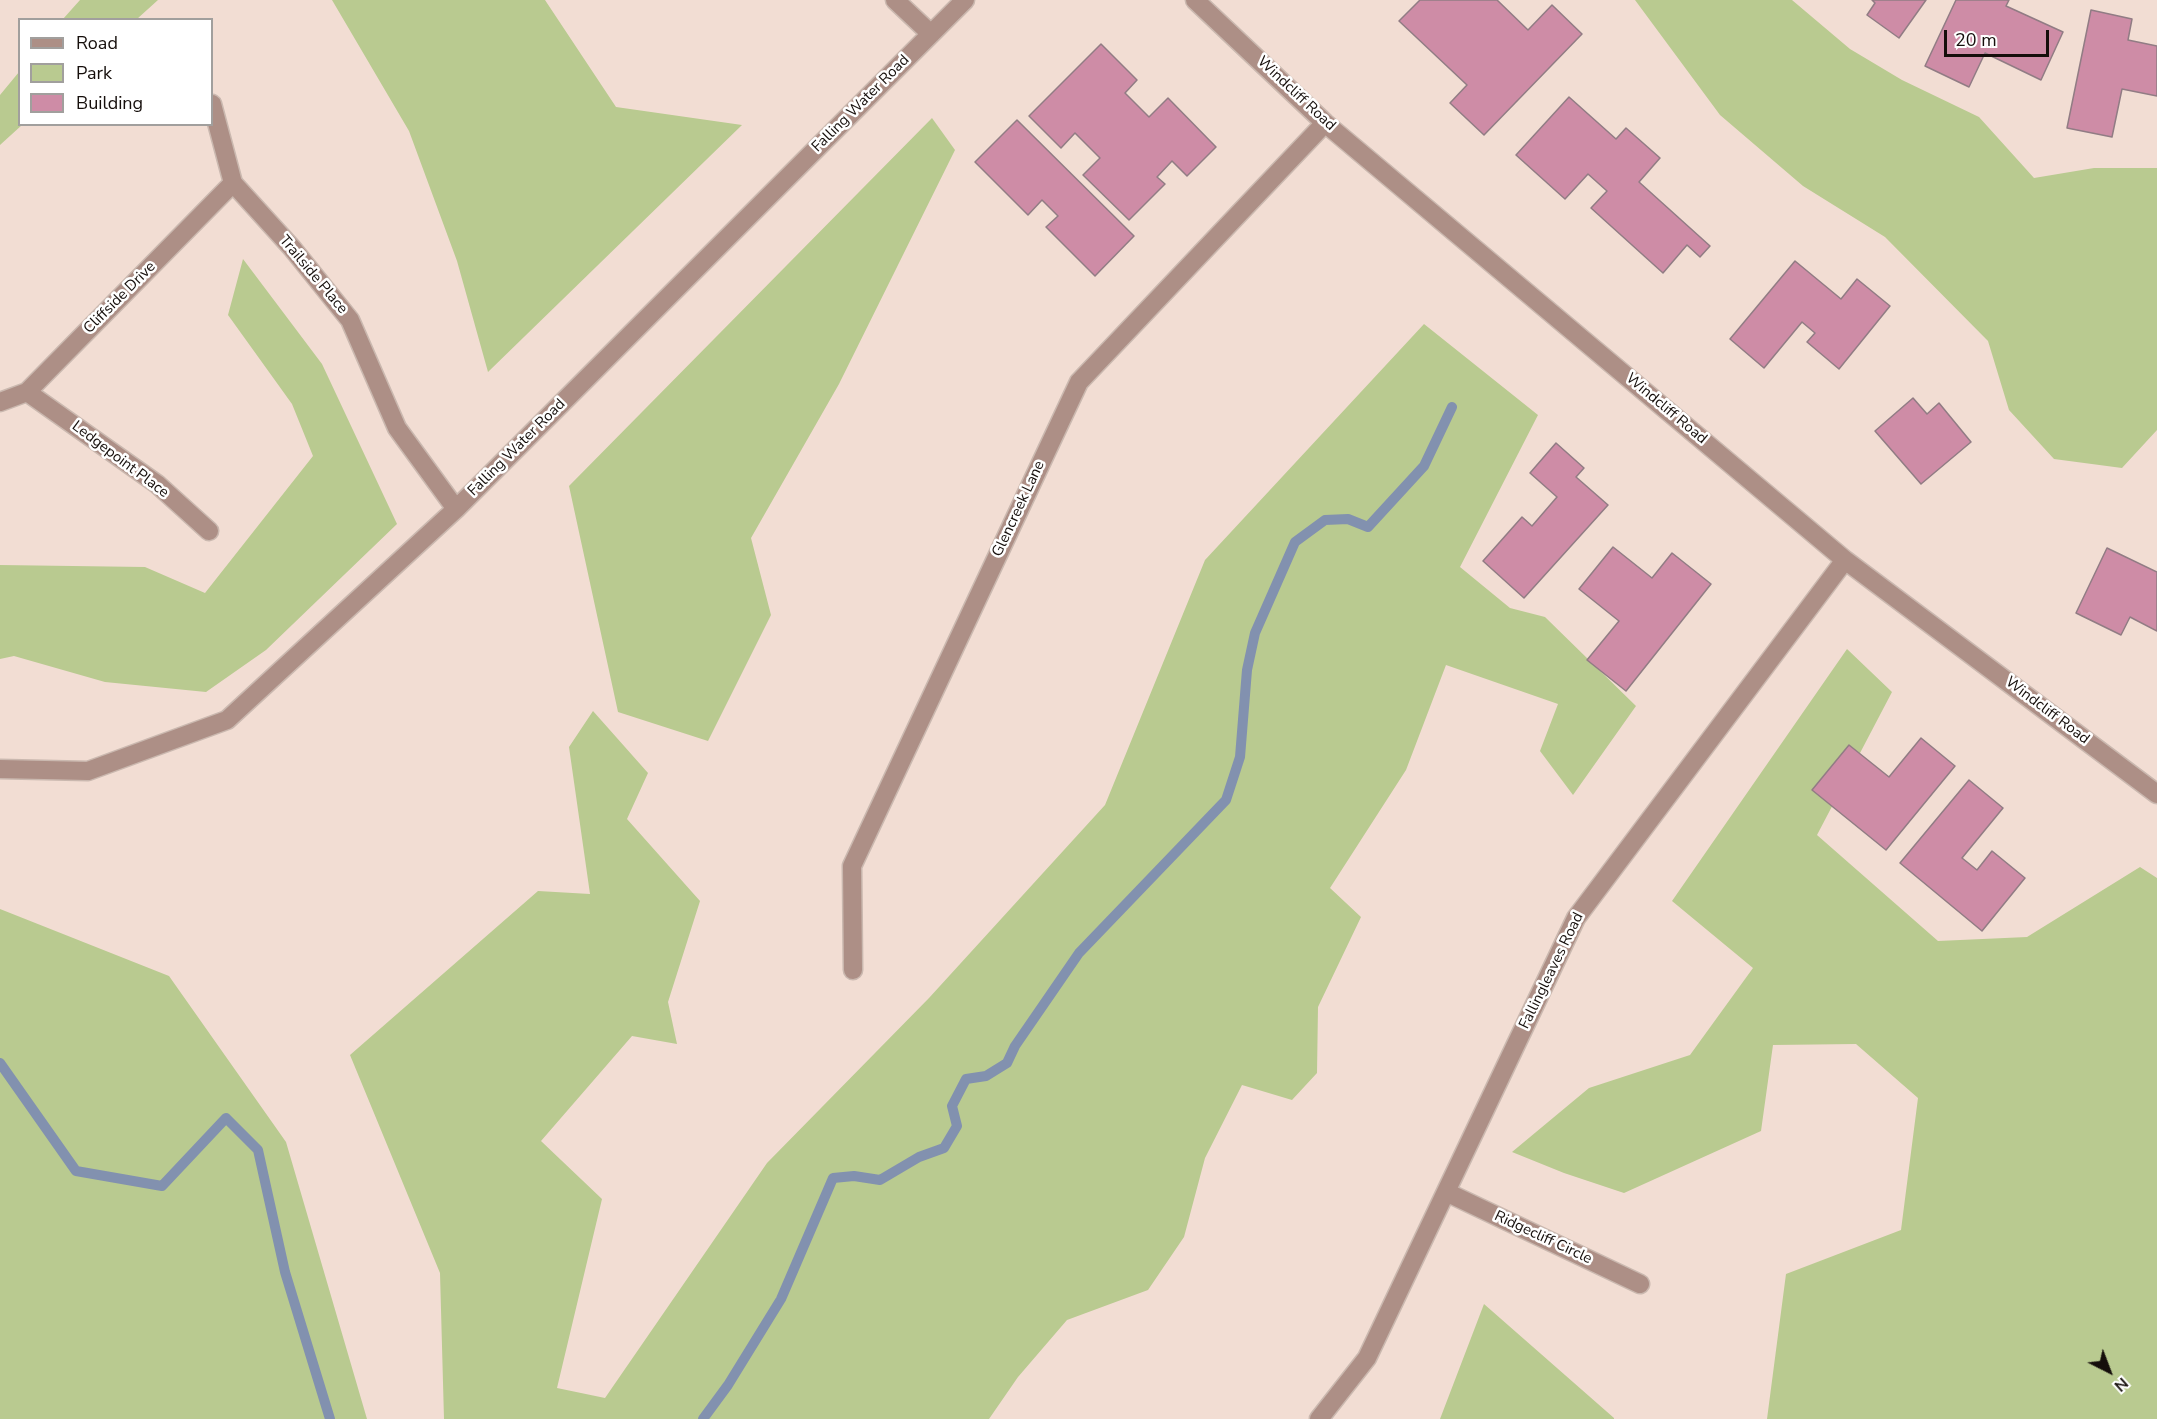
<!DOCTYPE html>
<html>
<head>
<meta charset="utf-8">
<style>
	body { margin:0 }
	#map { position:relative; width:2157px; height:1419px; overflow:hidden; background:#f2ddd3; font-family:"Nunito Sans",sans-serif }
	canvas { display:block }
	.legend { position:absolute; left:18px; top:18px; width:195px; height:108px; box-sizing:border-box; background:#fff; border:2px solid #a19f9d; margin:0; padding:8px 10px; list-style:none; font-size:18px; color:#150e0b }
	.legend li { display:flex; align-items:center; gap:12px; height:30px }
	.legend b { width:30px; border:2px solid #a19f9d }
	.north { position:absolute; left:2079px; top:1341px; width:60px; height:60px; -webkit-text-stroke:4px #fff; paint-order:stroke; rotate:138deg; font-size:16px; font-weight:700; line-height:24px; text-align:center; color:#150e0b }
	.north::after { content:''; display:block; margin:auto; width:21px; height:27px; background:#150e0b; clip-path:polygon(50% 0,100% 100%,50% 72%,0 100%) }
	.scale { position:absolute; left:1944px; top:30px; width:105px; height:27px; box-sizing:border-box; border:3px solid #150e0b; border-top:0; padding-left:8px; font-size:18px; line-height:21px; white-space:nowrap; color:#150e0b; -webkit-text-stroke:4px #fff; paint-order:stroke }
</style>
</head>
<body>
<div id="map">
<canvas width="2157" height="1419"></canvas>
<ul class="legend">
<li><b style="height:8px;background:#ad8f86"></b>Road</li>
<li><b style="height:16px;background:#b9ca90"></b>Park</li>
<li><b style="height:16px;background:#ce8ca6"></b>Building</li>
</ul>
<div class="north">N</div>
<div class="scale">20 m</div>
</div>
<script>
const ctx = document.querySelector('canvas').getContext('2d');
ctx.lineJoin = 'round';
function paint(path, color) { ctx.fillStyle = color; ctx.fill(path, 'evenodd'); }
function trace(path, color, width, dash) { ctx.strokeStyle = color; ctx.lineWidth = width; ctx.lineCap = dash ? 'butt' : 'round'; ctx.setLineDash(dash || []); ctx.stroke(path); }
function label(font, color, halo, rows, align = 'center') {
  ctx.font = font + ' "Nunito Sans",sans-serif'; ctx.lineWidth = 5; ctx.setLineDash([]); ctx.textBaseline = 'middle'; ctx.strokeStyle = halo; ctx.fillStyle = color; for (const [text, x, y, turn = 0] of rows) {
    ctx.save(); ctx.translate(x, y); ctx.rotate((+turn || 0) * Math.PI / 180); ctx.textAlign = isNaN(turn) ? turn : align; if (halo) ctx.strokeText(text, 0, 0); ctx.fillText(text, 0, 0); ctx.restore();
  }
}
const green = new Path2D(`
	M 80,0 L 158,0 L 137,19 L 63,19 Z
	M 332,0 L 545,0 L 616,107 L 742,125 L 488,372 L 457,261 L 409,131 Z
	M 1635,0 L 1792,0 L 1850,49 L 1902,80 L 1979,117 L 2034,178 L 2094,168 L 2157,168 L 2157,430 L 2122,468 L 2054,459 L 2009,410 L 1988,341 L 1885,237 L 1803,186 L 1720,115 Z
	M 19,72 L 20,124 L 22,125 L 0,145 L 0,95 Z
	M 932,118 L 955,150 L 839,384 L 751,538 L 771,615 L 708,741 L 618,712 L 569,486 Z
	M 243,259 L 322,364 L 397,524 L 266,650 L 206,692 L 105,682 L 14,656 L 0,659 L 0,565 L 145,567 L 205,593 L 313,456 L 292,404 L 228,315 Z
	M 1424,324 L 1538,415 L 1460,567 L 1510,608 L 1545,617 L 1636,706 L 1573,795 L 1540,751 L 1558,704 L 1446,665 L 1406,770 L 1330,888 L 1361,917 L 1318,1007 L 1317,1073 L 1292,1100 L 1242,1085 L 1205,1158 L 1184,1237 L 1148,1290 L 1067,1320 L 1018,1377 L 989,1419 L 444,1419 L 440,1273 L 350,1055 L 538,891 L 590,894 L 569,747 L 593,711 L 648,773 L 627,819 L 700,901 L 668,1002 L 677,1044 L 632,1036 L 541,1141 L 602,1199 L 557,1388 L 605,1398 L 767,1163 L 929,998 L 1105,805 L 1205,560 Z
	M 1847,649 L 1892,692 L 1817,835 L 1938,941 L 2027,937 L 2140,867 L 2157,878 L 2157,1419 L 1767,1419 L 1786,1274 L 1901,1230 L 1918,1098 L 1856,1044 L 1773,1045 L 1761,1131 L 1624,1193 L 1564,1173 L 1512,1152 L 1589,1088 L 1690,1055 L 1753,968 L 1672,901 Z
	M 0,909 L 169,976 L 286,1142 L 367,1419 L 0,1419 Z
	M 1484,1304 L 1614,1418 L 1614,1419 L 1440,1419 Z`);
const stream = new Path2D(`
	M 0,1063 L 76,1171 L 162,1186 L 226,1118 L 258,1150 L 285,1272 L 330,1419
	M 703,1419 L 728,1385 L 781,1299 L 833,1178 L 854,1176 L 880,1180 L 919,1157 L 944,1148 L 957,1126 L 952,1106 L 966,1079 L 986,1076 L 1007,1063 L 1015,1046 L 1079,953 L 1226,800 L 1240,757 L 1247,670 L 1255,633 L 1295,542 L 1325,520 L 1348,519 L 1368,527 L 1424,466 L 1452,407`);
const building = new Path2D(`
	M 1420,0 L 1497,0 L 1528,30 L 1552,5 L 1582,34 L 1484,135 L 1450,103 L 1467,85 L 1399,21 Z
	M 1872,0 L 1926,0 L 1899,38 L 1867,15 L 1875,3 Z
	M 1956,0 L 2009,0 L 2006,6 L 2063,32 L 2041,80 L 1985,53 L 1969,87 L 1925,66 Z
	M 2091,10 L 2132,19 L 2128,40 L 2157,46 L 2157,96 L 2122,89 L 2112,137 L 2067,128 Z
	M 1101,44 L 1137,80 L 1125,93 L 1149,117 L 1168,98 L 1216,147 L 1187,176 L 1172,161 L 1157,177 L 1165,184 L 1129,220 L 1083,175 L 1100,158 L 1075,133 L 1061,148 L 1029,116 Z
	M 1569,97 L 1616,139 L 1626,128 L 1660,158 L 1639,182 L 1710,246 L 1700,257 L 1687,245 L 1663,273 L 1591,208 L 1607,191 L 1588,174 L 1565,199 L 1516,155 Z
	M 1017,120 L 1134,236 L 1095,276 L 1046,227 L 1058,216 L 1042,200 L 1028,215 L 975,162 Z
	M 1795,261 L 1841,299 L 1857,279 L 1890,306 L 1839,369 L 1807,342 L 1815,333 L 1802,322 L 1764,368 L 1730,339 Z
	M 1913,398 L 1927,414 L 1939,403 L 1971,442 L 1921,484 L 1875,431 Z
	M 1556,443 L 1584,468 L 1576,477 L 1608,505 L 1524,598 L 1483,561 L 1522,517 L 1532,526 L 1557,497 L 1530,473 Z
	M 1613,547 L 1652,578 L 1672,553 L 1711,584 L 1626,691 L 1587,660 L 1619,621 L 1579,589 Z
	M 2107,548 L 2157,572 L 2157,631 L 2130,617 L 2121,635 L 2076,613 Z
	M 1921,738 L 1955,766 L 1886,850 L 1812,790 L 1849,745 L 1889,777 Z
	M 1969,780 L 2003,808 L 1962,858 L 1977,870 L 1992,851 L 2025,878 L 1982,931 L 1900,863 Z`);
const minor = new Path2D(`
	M 895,0 L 931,34
	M 1195,0 L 1325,123 L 1845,560 L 2157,794
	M 212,104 L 233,183 L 292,248 L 350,320 L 397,428 L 456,509
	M 27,392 L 157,484 L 209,531
	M 0,402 L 27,392 L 233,183
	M 0,769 L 88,771 L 227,720 L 456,509 L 965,0
	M 853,970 L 852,866 L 1079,382 L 1325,123
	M 1446,1192 L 1640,1284
	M 1319,1419 L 1367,1358 L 1576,918 L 1845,560`);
const streetNames = [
	["Windcliff Road",1296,94,43],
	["Falling Water Road",861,104,-45],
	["Trailside Place",313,275,50],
	["Cliffside Drive",120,298,-45],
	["Windcliff Road",1666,409,40],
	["Falling Water Road",517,448,-45],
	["Ledgepoint Place",120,460,37],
	["Glencreek Lane",1019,509,-65],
	["Windcliff Road",2047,711,37],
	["Fallingleaves Road",1552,971,-64],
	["Ridgecliff Circle",1543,1238,25]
];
paint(green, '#b9ca90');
trace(stream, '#8291af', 10);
paint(building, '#ce8ca6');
trace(building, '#917c84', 1.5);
trace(minor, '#cab8af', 21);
trace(minor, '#ad8f86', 18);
label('15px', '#150e0b', '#fff', streetNames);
</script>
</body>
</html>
